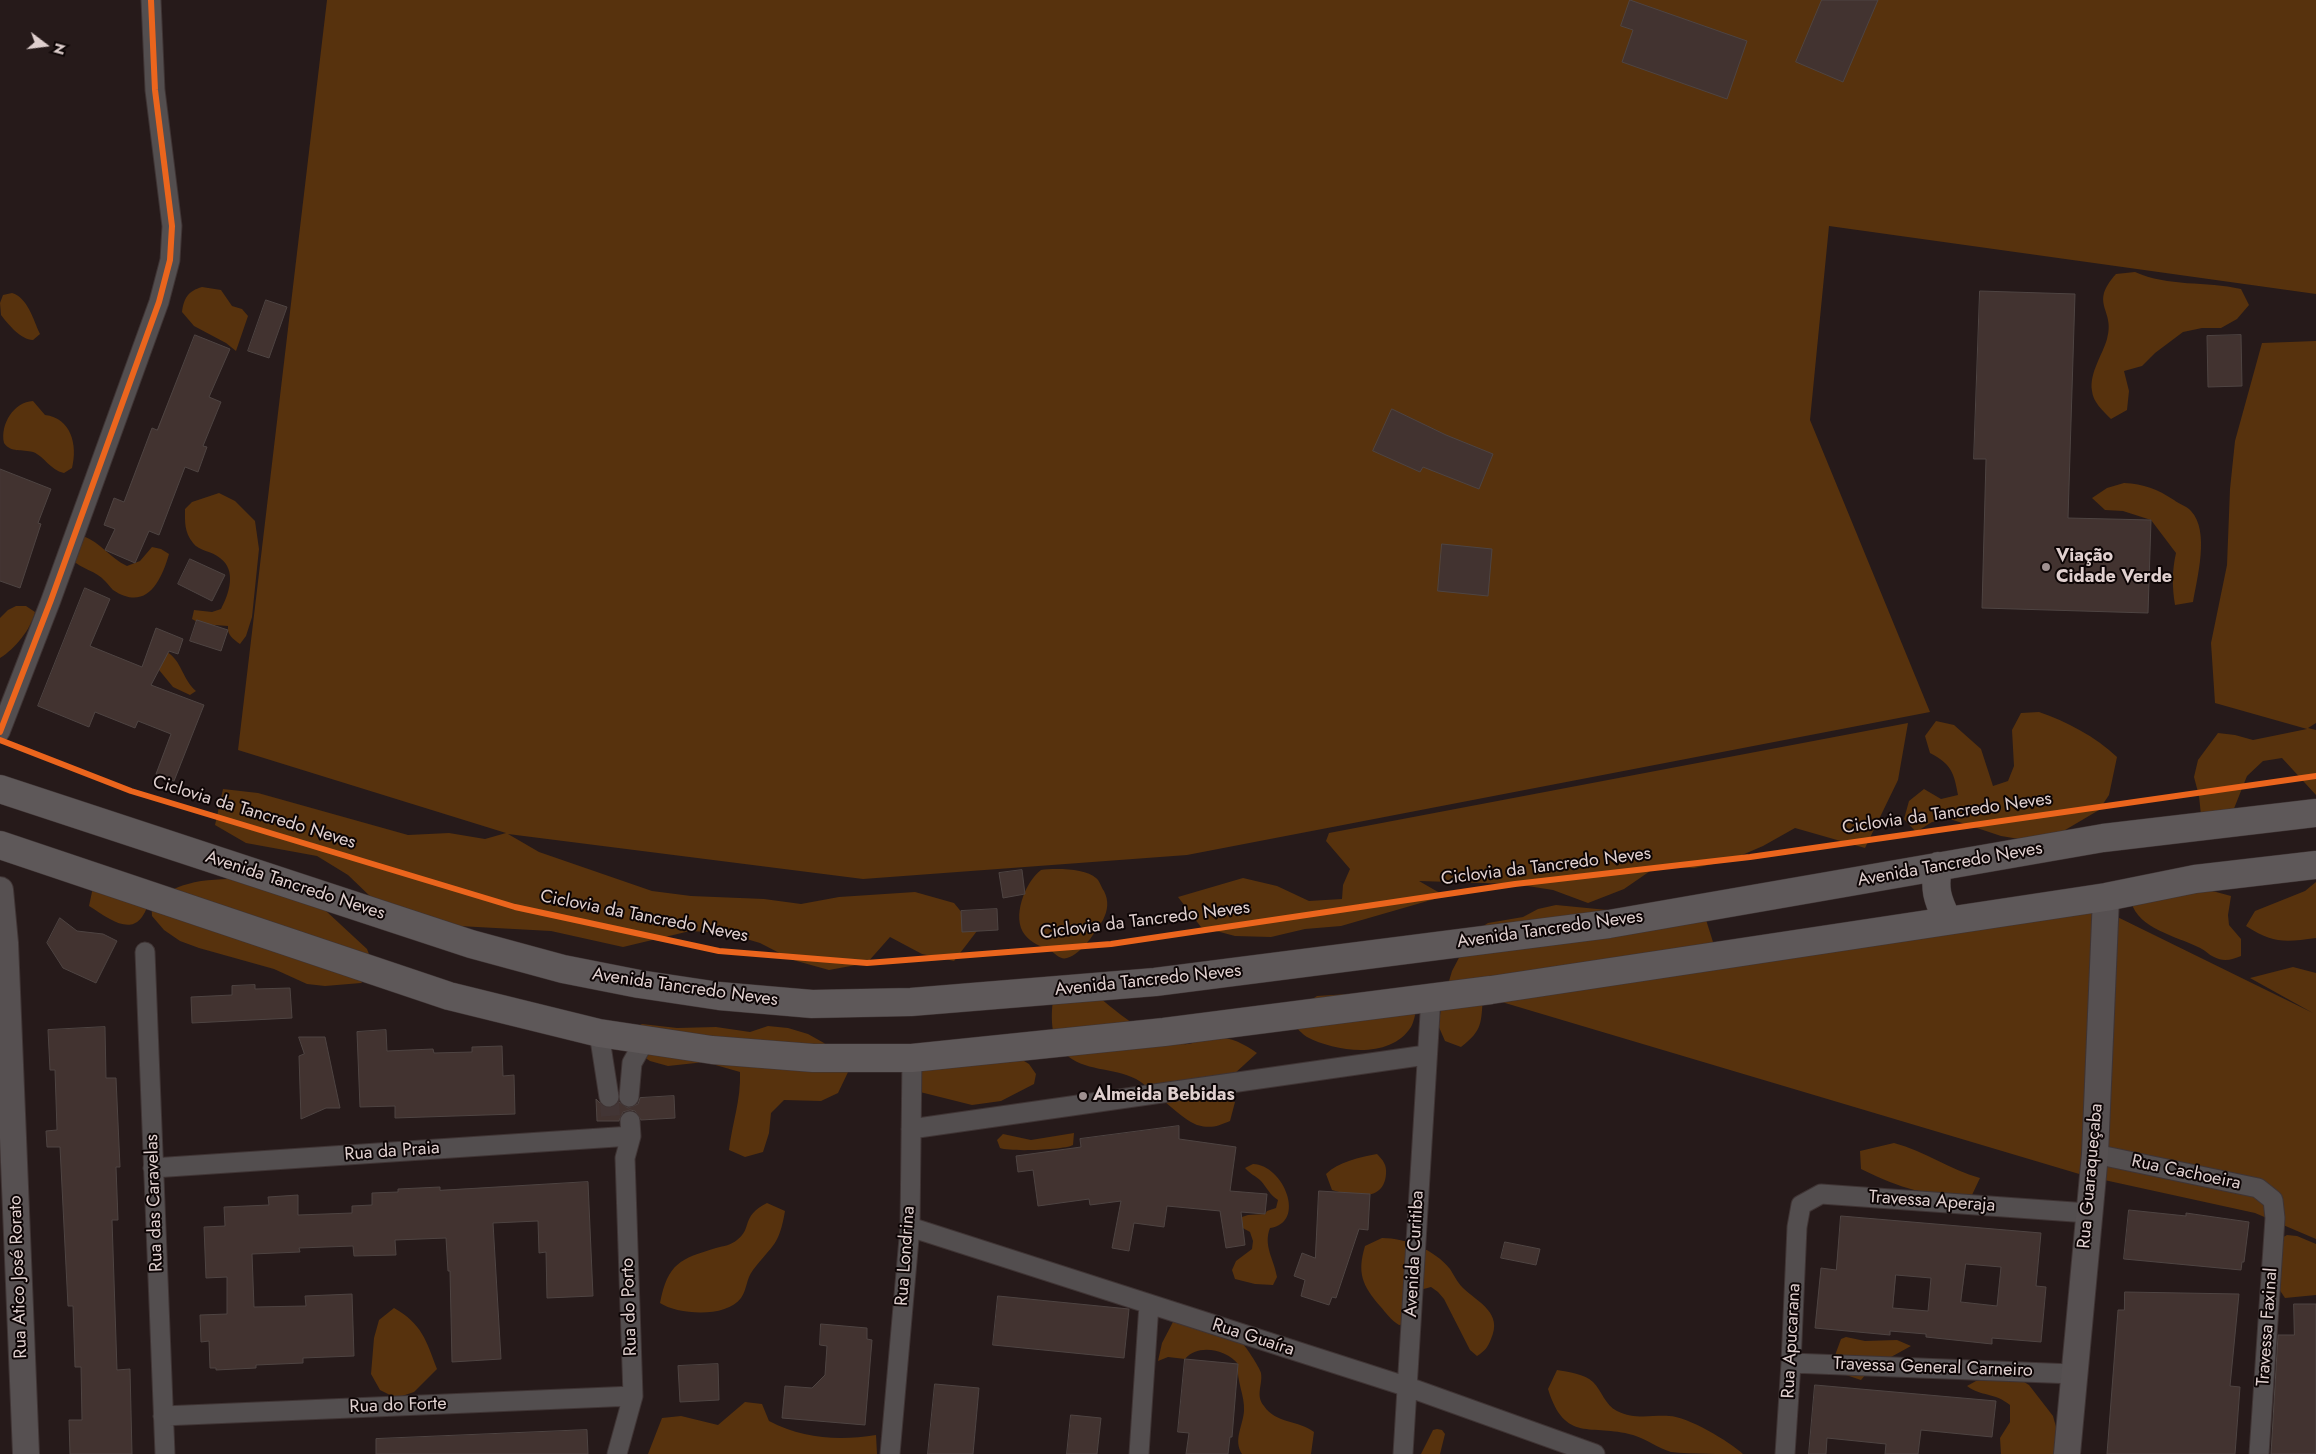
<!DOCTYPE html>
<html>
<head>
<meta charset="utf-8">
<style>
	body { margin:0 }
	#map { position:relative; width:2316px; height:1454px; overflow:hidden; background:#261a1a; font-family:Jost,sans-serif }
	canvas { display:block }
	.north { position:absolute; left:20px; top:20px; width:50px; height:50px; -webkit-text-stroke:4px #0d0505; paint-order:stroke; rotate:105deg; font-size:14px; font-weight:700; line-height:20px; text-align:center; color:#e0d0cf }
	.north::after { content:''; display:block; margin:auto; width:18px; height:22px; background:#e0d0cf; clip-path:polygon(50% 0,100% 100%,50% 72%,0 100%) }
</style>
</head>
<body>
<div id="map">
<canvas width="2316" height="1454"></canvas>
<div class="north">N</div>
</div>
<script>
const ctx = document.querySelector('canvas').getContext('2d');
ctx.lineJoin = 'round';
function paint(path, color) { ctx.fillStyle = color; ctx.fill(path, 'evenodd'); }
function trace(path, color, width, dash) { ctx.strokeStyle = color; ctx.lineWidth = width; ctx.lineCap = dash ? 'butt' : 'round'; ctx.setLineDash(dash || []); ctx.stroke(path); }
function label(font, color, halo, rows, align = 'center') {
  ctx.font = font + ' Jost,sans-serif'; ctx.lineWidth = 4; ctx.setLineDash([]); ctx.textBaseline = 'middle'; ctx.strokeStyle = halo; ctx.fillStyle = color; for (const [text, x, y, turn = 0] of rows) {
    ctx.save(); ctx.translate(x, y); ctx.rotate((+turn || 0) * Math.PI / 180); ctx.textAlign = isNaN(turn) ? turn : align; if (halo) ctx.strokeText(text, 0, 0); ctx.fillText(text, 0, 0); ctx.restore();
  }
}
const forest = new Path2D(`
	M 327,0 L 2316,0 L 2316,294 L 1829,226 L 1810,420 L 1930,712 L 1187,855 L 863,879 L 508,834 L 539,852 L 652,891 L 691,896 L 764,899 L 801,904 L 839,897 L 915,892 L 954,903 L 977,931 L 954,961 L 922,954 L 890,937 L 867,963 L 829,970 L 793,960 L 760,943 L 726,933 L 690,931 L 623,947 L 551,931 L 440,925 L 374,900 L 348,875 L 317,856 L 246,843 L 215,825 L 223,789 L 258,793 L 408,835 L 449,833 L 485,839 L 506,833 L 238,750 Z
	M 2135,272 C 2168,287 2206,281 2241,289 L 2249,305 L 2237,319 L 2221,328 L 2202,328 L 2183,332 L 2155,353 L 2142,366 L 2124,371 L 2129,391 L 2127,410 L 2111,419 C 2103,411 2093,402 2092,391 C 2089,373 2103,354 2107,339 C 2116,309 2088,305 2116,274 Z
	M 202,287 L 221,290 L 232,306 L 242,309 L 248,316 L 236,351 L 226,343 L 194,326 L 182,312 C 184,298 188,291 202,287 Z
	M 12,293 C 28,298 33,319 40,334 L 33,340 C 21,340 8,324 1,315 L 0,303 L 3,295 Z
	M 2316,341 L 2316,723 L 2308,728 L 2316,730 L 2316,795 L 2282,758 L 2263,761 L 2247,776 L 2233,811 L 2201,815 L 2199,796 L 2194,777 L 2198,760 L 2218,733 L 2235,735 L 2253,740 L 2307,729 L 2215,703 L 2211,643 L 2227,565 L 2230,489 L 2235,441 L 2262,343 Z
	M 33,401 L 45,415 C 71,418 78,445 72,468 L 64,473 C 50,470 44,456 33,452 C 22,449 11,453 4,443 C 0,424 14,402 33,401 Z
	M 2124,483 C 2144,484 2157,489 2174,500 C 2179,504 2187,506 2191,511 C 2210,531 2197,578 2193,602 L 2175,605 C 2172,586 2172,571 2176,553 L 2151,520 L 2123,511 L 2105,510 L 2092,498 L 2107,488 Z
	M 219,493 L 235,501 L 255,521 L 259,549 L 252,617 L 246,636 L 240,644 C 233,639 227,635 228,626 L 201,624 L 192,619 L 194,610 L 212,612 L 221,609 C 229,594 237,570 220,558 C 212,551 199,551 193,543 C 184,532 185,521 185,509 L 192,502 Z
	M 83,536 C 100,542 110,558 127,566 L 140,561 L 152,547 L 161,549 L 169,554 C 161,582 146,612 113,590 C 110,587 108,584 105,581 C 96,571 82,569 72,560 Z
	M 16,606 L 26,606 L 35,612 C 31,629 15,649 0,658 L 0,618 L 8,610 Z
	M 167,652 C 182,661 182,679 196,691 L 190,695 L 173,687 L 155,665 Z
	M 2039,712 C 2066,721 2096,737 2117,757 L 2109,795 L 2099,810 L 2055,836 L 2019,839 L 2001,836 L 1950,819 L 1932,822 L 1916,832 L 1904,819 L 1909,801 L 1924,789 L 1941,799 L 1958,795 C 1954,772 1951,764 1930,753 L 1925,736 L 1936,721 L 1954,725 L 1981,749 L 1993,786 L 2008,781 L 2014,766 L 2012,730 L 2021,713 Z
	M 1908,723 L 1898,780 L 1865,848 L 1795,828 L 1763,846 L 1728,861 L 1694,868 L 1656,867 L 1624,889 L 1588,903 L 1553,890 L 1515,884 L 1419,881 L 1445,896 L 1341,926 L 1305,929 L 1271,937 L 1235,936 L 1201,927 L 1178,897 L 1243,878 L 1277,886 L 1309,901 L 1342,899 L 1343,885 L 1350,869 L 1326,841 L 1329,833 Z
	M 1041,870 C 1054,868 1086,868 1096,878 C 1100,881 1101,887 1104,891 C 1109,901 1108,910 1103,920 C 1095,932 1082,954 1067,958 C 1060,960 1056,954 1051,951 C 1042,947 1031,943 1025,935 C 1011,918 1025,882 1041,870 Z
	M 242,879 L 310,901 L 326,911 L 367,949 L 376,972 L 361,983 L 325,986 L 307,984 L 274,969 L 199,948 L 180,941 L 164,930 L 152,916 L 151,898 C 164,895 175,887 188,884 C 205,879 224,879 242,879 Z
	M 2316,882 L 2316,938 C 2286,942 2273,944 2246,926 L 2255,911 L 2305,891 Z
	M 93,887 L 149,901 C 138,941 114,922 89,906 Z
	M 2205,889 L 2231,896 L 2228,915 L 2229,925 L 2241,939 L 2241,956 C 2232,960 2223,962 2214,957 C 2209,955 2204,949 2198,947 C 2176,936 2139,929 2131,902 Z
	M 1556,905 L 1628,912 L 1702,907 L 1713,942 L 1710,949 L 1483,996 C 1481,1023 1483,1030 1461,1047 L 1445,1041 L 1438,1025 L 1442,1005 L 1452,971 L 1472,933 L 1488,923 L 1523,917 L 1538,909 Z
	M 2095,906 L 2313,1013 L 2250,978 L 2293,967 L 2316,973 L 2316,1239 L 2255,1213 L 2086,1176 L 1495,1000 Z
	M 1090,989 C 1112,1009 1157,1047 1189,1044 C 1195,1043 1201,1039 1207,1038 C 1227,1035 1241,1042 1257,1053 L 1233,1075 L 1197,1081 L 1199,1100 L 1217,1098 L 1235,1102 L 1230,1121 C 1218,1126 1211,1129 1197,1125 C 1181,1119 1153,1089 1136,1079 C 1113,1067 1084,1072 1064,1053 C 1050,1038 1051,1017 1053,999 Z
	M 1395,991 L 1417,1008 C 1415,1014 1414,1022 1411,1027 C 1390,1060 1336,1052 1307,1037 C 1302,1034 1297,1028 1293,1024 L 1300,1007 L 1317,996 Z
	M 642,1024 L 677,1028 L 716,1027 L 750,1032 L 768,1026 L 788,1028 L 808,1034 L 824,1043 L 850,1068 L 838,1093 L 821,1101 L 784,1100 L 771,1113 L 769,1133 L 763,1152 L 745,1157 L 729,1150 C 732,1123 741,1101 740,1072 L 705,1062 L 668,1066 L 650,1061 L 632,1049 L 627,1033 Z
	M 1019,1058 L 1029,1064 L 1036,1074 L 1034,1084 L 1001,1101 L 972,1105 L 916,1091 L 919,1067 Z
	M 1074,1133 L 1073,1145 C 1064,1150 1010,1152 1000,1148 L 997,1140 L 1003,1134 L 1031,1140 Z
	M 1894,1143 C 1925,1151 1950,1170 1980,1178 L 1972,1195 C 1922,1195 1905,1190 1861,1169 L 1860,1151 Z
	M 1377,1154 C 1383,1160 1387,1165 1386,1174 C 1384,1203 1353,1196 1332,1190 L 1326,1174 C 1338,1162 1360,1157 1377,1154 Z
	M 1253,1164 C 1284,1165 1307,1223 1270,1228 C 1263,1246 1274,1259 1277,1277 L 1273,1285 L 1255,1284 L 1235,1279 L 1232,1270 L 1236,1261 L 1252,1249 L 1253,1241 L 1250,1232 L 1241,1227 L 1236,1219 L 1248,1215 L 1265,1214 L 1267,1211 L 1276,1208 L 1278,1200 C 1270,1195 1267,1188 1261,1181 C 1256,1176 1250,1174 1245,1168 Z
	M 767,1203 L 785,1211 C 779,1246 773,1244 753,1270 C 746,1279 747,1290 741,1298 C 727,1318 678,1315 660,1303 C 668,1263 680,1259 716,1248 C 724,1246 731,1245 737,1240 C 753,1228 740,1217 767,1203 Z
	M 2287,1235 L 2297,1236 L 2316,1244 L 2316,1295 L 2285,1298 L 2275,1283 L 2278,1240 Z
	M 1382,1238 C 1406,1238 1435,1250 1450,1269 C 1454,1275 1457,1282 1463,1288 C 1479,1303 1503,1313 1491,1339 C 1488,1347 1485,1351 1477,1356 L 1470,1350 L 1444,1299 L 1438,1292 L 1431,1287 L 1420,1290 L 1409,1324 L 1399,1325 C 1391,1320 1386,1313 1380,1306 C 1362,1285 1357,1273 1365,1246 Z
	M 394,1308 C 422,1324 426,1340 437,1369 L 414,1392 L 396,1398 L 380,1390 L 371,1374 L 374,1338 L 379,1320 Z
	M 1174,1320 C 1191,1325 1226,1333 1240,1341 C 1244,1343 1260,1368 1261,1373 C 1263,1385 1255,1395 1264,1406 C 1276,1424 1299,1420 1314,1432 L 1311,1454 L 1242,1454 C 1233,1440 1243,1426 1244,1411 C 1245,1395 1236,1381 1238,1364 C 1227,1350 1198,1343 1185,1359 L 1168,1357 L 1158,1361 L 1162,1343 Z
	M 1846,1337 L 1865,1341 L 1897,1340 L 1911,1346 L 1871,1368 L 1861,1380 L 1843,1374 L 1834,1358 L 1841,1339 Z
	M 1557,1370 C 1568,1372 1585,1374 1593,1382 C 1602,1391 1605,1405 1617,1411 C 1635,1420 1651,1415 1669,1416 C 1687,1416 1730,1442 1743,1454 C 1722,1454 1691,1454 1671,1452 C 1658,1448 1646,1439 1633,1435 C 1591,1423 1565,1444 1548,1389 Z
	M 1993,1378 L 2021,1380 L 2029,1385 L 2053,1416 L 2058,1434 L 2071,1454 L 2001,1454 L 2000,1438 L 2010,1422 L 2010,1405 C 1994,1392 1982,1397 1967,1386 L 1976,1381 Z
	M 745,1402 L 762,1404 L 769,1421 C 803,1439 840,1441 876,1435 L 877,1454 L 648,1454 L 662,1418 L 681,1416 L 718,1425 Z
	M 1437,1429 L 1442,1430 L 1445,1434 L 1440,1454 L 1421,1454 L 1433,1430 Z`);
const building = new Path2D(`
	M 1630,0 L 1747,41 L 1727,99 L 1622,62 L 1633,30 L 1621,26 Z
	M 1822,0 L 1878,0 L 1843,82 L 1796,62 Z
	M 1980,291 L 2075,294 L 2068,518 L 2151,520 L 2148,613 L 1982,608 L 1986,459 L 1974,459 Z
	M 266,300 L 287,307 L 269,358 L 248,351 Z
	M 195,335 L 230,349 L 209,397 L 221,402 L 203,446 L 207,447 L 198,472 L 185,467 L 159,535 L 149,531 L 135,563 L 105,550 L 115,529 L 104,525 L 114,498 L 124,502 L 152,428 L 157,430 Z
	M 2241,335 L 2242,386 L 2208,387 L 2207,336 Z
	M 1392,409 L 1446,435 L 1493,454 L 1479,489 L 1423,467 L 1420,472 L 1373,451 Z
	M 0,469 L 51,489 L 38,523 L 41,524 L 20,588 L 0,581 Z
	M 1442,544 L 1492,549 L 1488,596 L 1438,591 Z
	M 190,559 L 225,575 L 212,601 L 178,584 Z
	M 85,588 L 110,599 L 90,646 L 142,667 L 156,628 L 183,639 L 178,654 L 169,651 L 151,685 L 204,705 L 174,781 L 156,774 L 171,734 L 138,721 L 135,728 L 95,712 L 89,727 L 38,706 Z
	M 197,620 L 228,630 L 221,651 L 190,641 Z
	M 1022,870 L 1025,894 L 1003,898 L 999,873 Z
	M 997,909 L 998,930 L 962,932 L 961,911 Z
	M 60,918 L 77,931 L 103,934 L 117,941 L 96,983 L 63,968 L 47,943 Z
	M 255,985 L 255,989 L 290,988 L 292,1018 L 192,1023 L 191,997 L 232,995 L 232,986 Z
	M 105,1027 L 106,1078 L 116,1078 L 120,1167 L 116,1167 L 118,1220 L 112,1220 L 117,1370 L 130,1369 L 132,1454 L 70,1454 L 69,1420 L 82,1420 L 81,1367 L 75,1367 L 73,1306 L 68,1306 L 60,1147 L 47,1147 L 46,1131 L 57,1130 L 55,1070 L 50,1070 L 48,1030 Z
	M 386,1030 L 387,1051 L 433,1049 L 434,1053 L 472,1052 L 472,1047 L 502,1046 L 503,1076 L 514,1075 L 515,1114 L 395,1118 L 395,1106 L 360,1107 L 357,1032 Z
	M 299,1037 L 325,1037 L 340,1108 L 326,1108 L 301,1119 L 299,1056 L 304,1054 Z
	M 674,1096 L 675,1118 L 641,1120 L 635,1111 L 630,1110 L 623,1112 L 619,1121 L 597,1121 L 596,1099 L 605,1108 L 611,1108 L 619,1102 L 628,1108 L 638,1104 L 640,1098 Z
	M 1179,1126 L 1179,1139 L 1236,1147 L 1230,1191 L 1267,1194 L 1265,1214 L 1241,1212 L 1245,1245 L 1226,1248 L 1220,1211 L 1167,1206 L 1164,1227 L 1134,1223 L 1129,1251 L 1112,1248 L 1121,1201 L 1090,1205 L 1089,1199 L 1038,1206 L 1033,1170 L 1018,1172 L 1016,1156 L 1081,1147 L 1080,1139 Z
	M 588,1182 L 593,1296 L 547,1298 L 546,1252 L 539,1253 L 538,1221 L 493,1223 L 501,1359 L 452,1362 L 450,1271 L 448,1271 L 446,1238 L 395,1240 L 396,1255 L 354,1256 L 353,1246 L 299,1248 L 300,1252 L 252,1254 L 254,1307 L 306,1306 L 305,1296 L 352,1294 L 354,1356 L 303,1358 L 303,1363 L 256,1365 L 256,1368 L 216,1370 L 216,1368 L 210,1368 L 209,1341 L 201,1342 L 200,1315 L 227,1314 L 227,1277 L 206,1278 L 204,1227 L 225,1226 L 224,1207 L 269,1205 L 268,1197 L 298,1195 L 298,1215 L 352,1213 L 352,1206 L 372,1205 L 372,1193 L 398,1192 L 398,1189 L 440,1187 L 440,1190 Z
	M 1319,1191 L 1370,1194 L 1368,1230 L 1359,1229 L 1336,1298 L 1332,1297 L 1329,1305 L 1301,1296 L 1305,1280 L 1294,1276 L 1302,1253 L 1315,1258 Z
	M 2129,1210 L 2186,1216 L 2186,1213 L 2249,1222 L 2244,1262 L 2242,1262 L 2241,1270 L 2124,1259 Z
	M 1841,1216 L 2041,1233 L 2036,1286 L 2046,1287 L 2041,1342 L 1992,1338 L 1992,1344 L 1926,1337 L 1926,1334 L 1890,1331 L 1890,1335 L 1815,1328 L 1821,1268 L 1836,1270 ZM 1966,1264 L 2001,1267 L 1997,1306 L 1961,1302 ZM 1896,1275 L 1931,1278 L 1928,1311 L 1893,1308 Z
	M 1505,1242 L 1540,1249 L 1536,1265 L 1501,1258 Z
	M 2125,1292 L 2239,1294 L 2230,1386 L 2240,1387 L 2235,1454 L 2107,1454 L 2118,1310 L 2124,1310 Z
	M 998,1296 L 1129,1309 L 1124,1358 L 993,1345 Z
	M 2294,1304 L 2316,1304 L 2316,1454 L 2271,1454 L 2278,1335 L 2294,1335 Z
	M 821,1324 L 867,1328 L 867,1339 L 872,1340 L 865,1425 L 782,1418 L 785,1386 L 812,1388 L 825,1375 L 827,1346 L 820,1345 Z
	M 1185,1359 L 1238,1364 L 1232,1437 L 1230,1437 L 1228,1454 L 1186,1454 L 1189,1433 L 1178,1432 Z
	M 718,1364 L 719,1400 L 680,1402 L 678,1366 Z
	M 935,1384 L 979,1388 L 973,1454 L 928,1454 Z
	M 1815,1385 L 1996,1401 L 1992,1437 L 1921,1430 L 1918,1454 L 1885,1454 L 1886,1444 L 1827,1438 L 1826,1454 L 1809,1454 Z
	M 1071,1415 L 1101,1418 L 1097,1454 L 1067,1454 Z
	M 587,1430 L 588,1454 L 376,1454 L 376,1439 Z`);
const streetTunnel = new Path2D(`
	M 609,1097 L 611,1122`);
const street = new Path2D(`
	M 0,732 L 51,600 L 159,302 L 170,260 L 172,226 L 155,90 L 151,0
	M 145,952 L 165,1454
	M 599,1033 L 609,1097
	M 629,1097 L 632,1063 L 645,1040
	M 911,1129 L 1426,1055
	M 2095,1154 L 2258,1188 L 2273,1200 L 2275,1218 L 2259,1454
	M 153,1168 L 631,1136
	M 910,1227 L 1408,1387 L 1595,1454
	M 1791,1363 L 2074,1374
	M 163,1416 L 633,1396
	M 617,1454 L 633,1396 L 625,1158 L 631,1136 L 630,1121
	M 890,1454 L 910,1227 L 912,1058
	M 1139,1454 L 1149,1304
	M 1403,1454 L 1431,997
	M 1785,1454 L 1791,1363 L 1797,1227 L 1801,1205 L 1821,1194 L 2088,1213`);
const secondary = new Path2D(`
	M 0,890 L 5,943 L 26,1454
	M 2067,1454 L 2095,1154 L 2106,897`);
const primary = new Path2D(`
	M 0,789 L 471,944 L 563,969 L 639,984 L 719,996 L 812,1004 L 911,1002 L 1155,982 L 1609,924 L 2103,838 L 2316,813
	M 0,845 L 449,996 L 599,1033 L 712,1050 L 813,1058 L 912,1058 L 1164,1032 L 1491,990 L 2106,897 L 2195,879 L 2316,865
	M 1938,866 C 1934,889 1937,899 1947,919`);
const cycleway = new Path2D(`
	M 0,732 L 51,600 L 159,302 L 170,260 L 172,226 L 155,90 L 151,0
	M 0,740 L 131,791 L 515,907 L 719,951 L 867,963 L 1111,944 L 1515,884 L 1750,857 L 2316,776`);
const markers = [
	[2046,567,5,"#9f9090"],
	[1083,1096,5,"#9f9090"]
];
const poiNames = [
	["Viação",2056,557],
	["Cidade Verde",2056,578],
	["Almeida Bebidas",1093,1096]
];
const streetNames = [
	["Ciclovia da Tancredo Neves",254,813,17],
	["Ciclovia da Tancredo Neves",1947,814,-8],
	["Avenida Tancredo Neves",1950,865,-10],
	["Ciclovia da Tancredo Neves",1546,867,-7],
	["Avenida Tancredo Neves",295,886,18],
	["Ciclovia da Tancredo Neves",644,917,11],
	["Ciclovia da Tancredo Neves",1145,921,-7],
	["Avenida Tancredo Neves",1550,930,-8],
	["Avenida Tancredo Neves",1148,981,-6],
	["Avenida Tancredo Neves",685,988,8],
	["Rua da Praia",392,1152,-4],
	["Rua Cachoeira",2186,1173,12],
	["Rua Guaraqueçaba",2091,1176,-85],
	["Travessa Aperaja",1932,1202,4],
	["Rua das Caravelas",155,1203,-92],
	["Avenida Curitiba",1415,1254,-87],
	["Rua Londrina",906,1256,-86],
	["Rua Atico José Rorato",19,1277,-92],
	["Rua do Porto",630,1307,-92],
	["Travessa Faxinal",2268,1327,-86],
	["Rua Guaíra",1253,1338,18],
	["Rua Apucarana",1792,1341,-87],
	["Travessa General Carneiro",1933,1368,2],
	["Rua do Forte",398,1406,-2]
];
paint(forest, '#57320d');
paint(building, '#423330');
trace(building, '#4e4442', 1);
trace(streetTunnel, '#423535', 19, [19, 9]);
trace(street, '#3f3434', 21);
trace(secondary, '#3f3434', 28);
trace(primary, '#3f3434', 29);
trace(street, '#534e4f', 19);
trace(secondary, '#565051', 26);
trace(primary, '#5e5859', 28);
trace(cycleway, '#eb651d', 6);
for (const [x, y, r, color] of markers) { const dot = new Path2D(); dot.arc(x, y, r, 0, 2 * Math.PI); ctx.fillStyle = color; ctx.fill(dot); trace(dot, '#0d0505', 2); }
label('bold 18px', '#e0d0cf', '#0d0505', poiNames, 'left');
label('18px', '#e0d0cf', '#0d0505', streetNames);
</script>
</body>
</html>
